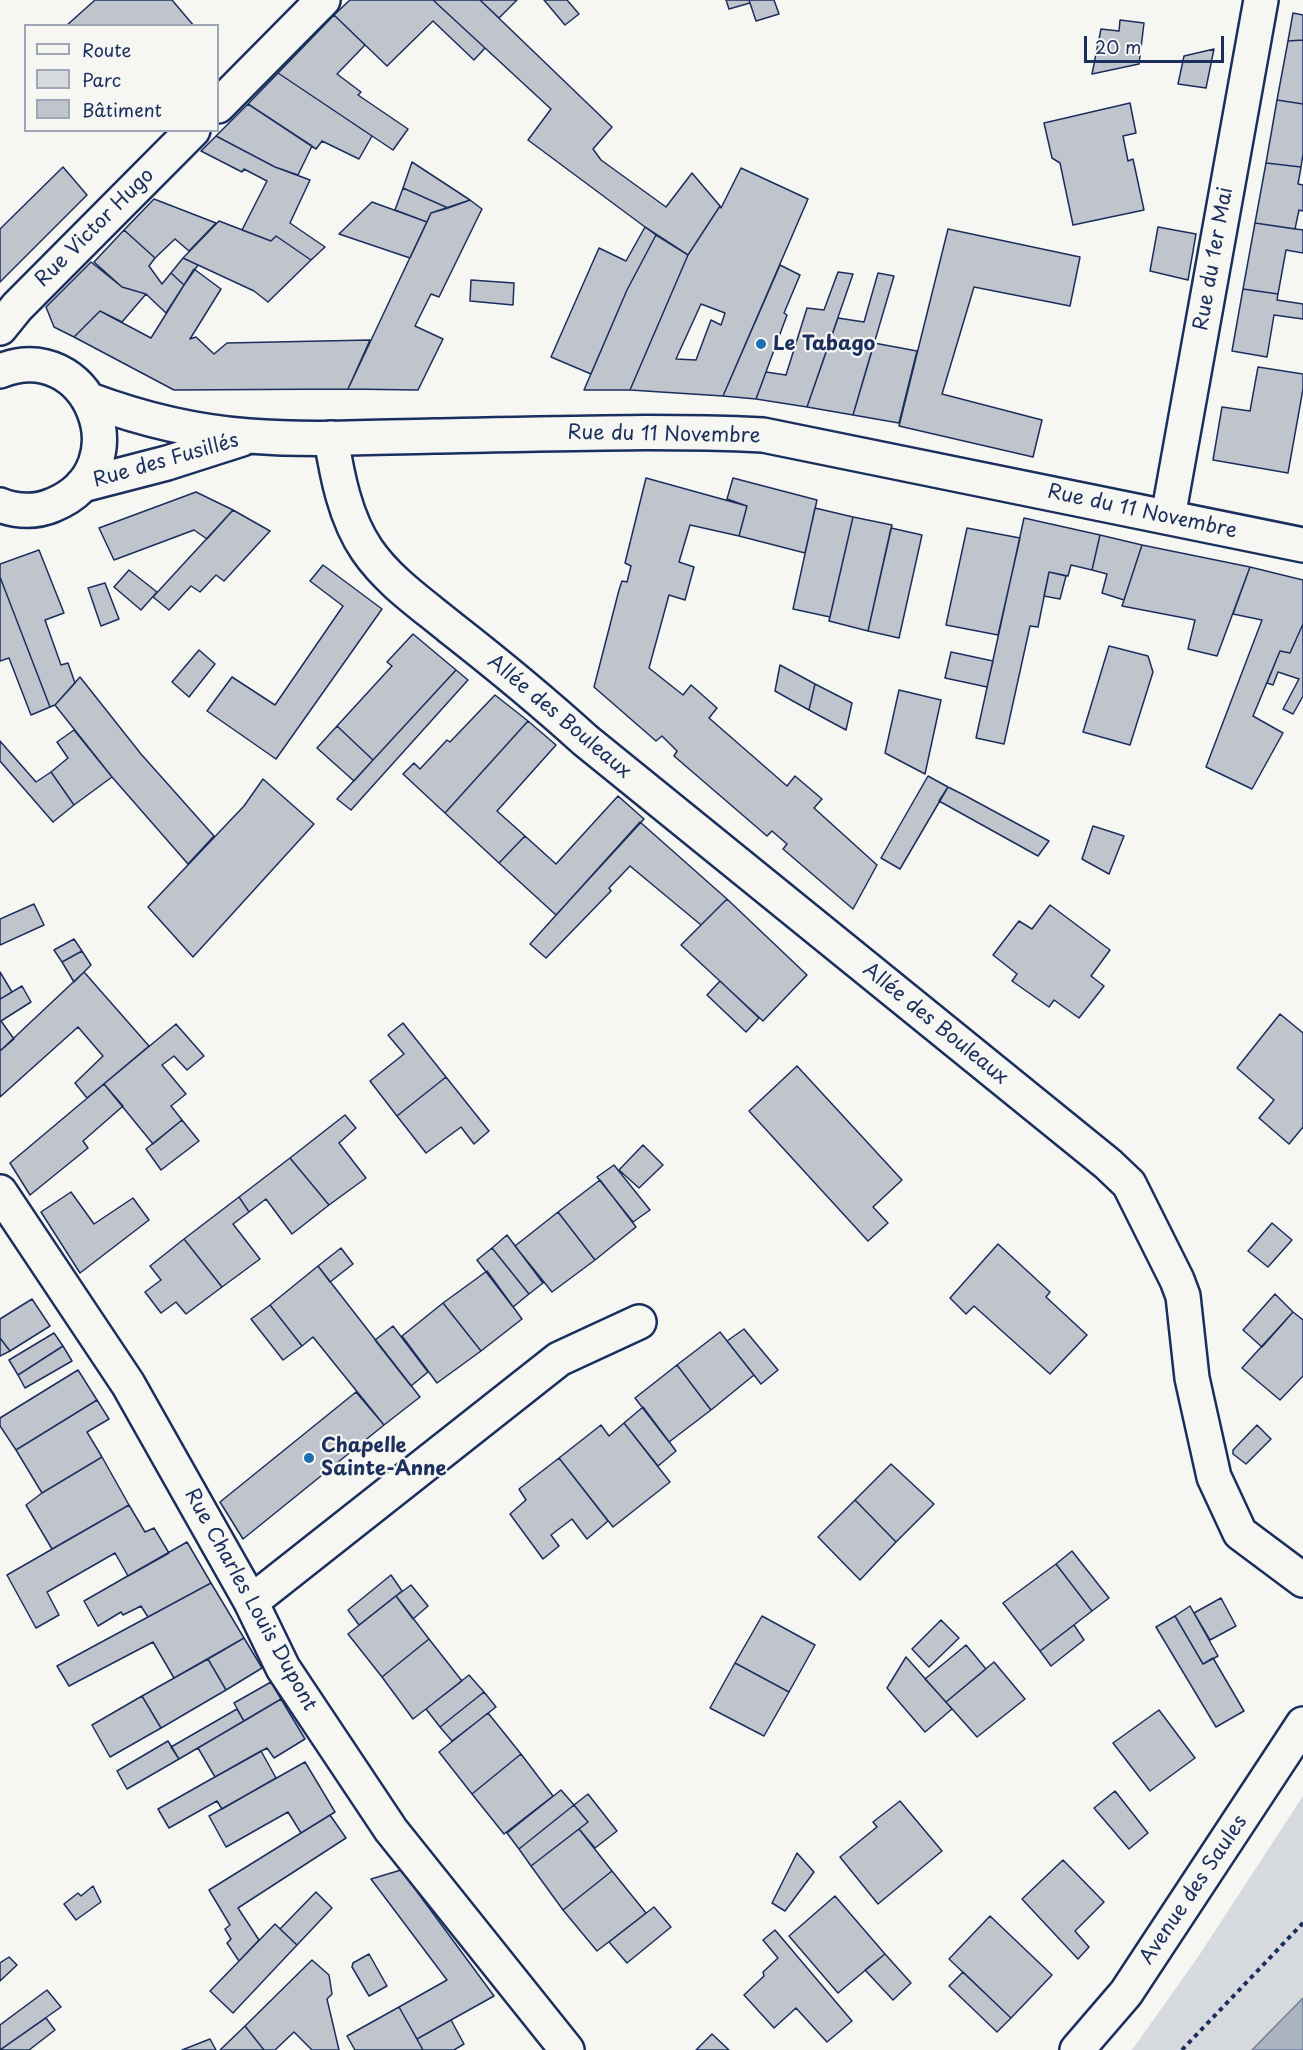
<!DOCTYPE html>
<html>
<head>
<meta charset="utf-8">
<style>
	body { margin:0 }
	#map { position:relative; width:1303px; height:2050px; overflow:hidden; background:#f6f6f2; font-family:"Playpen Sans",sans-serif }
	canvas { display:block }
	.legend { position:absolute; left:24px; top:24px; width:195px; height:108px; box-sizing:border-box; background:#f6f6f2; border:2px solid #9ea6b7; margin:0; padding:8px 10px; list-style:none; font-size:18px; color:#1b2f5e }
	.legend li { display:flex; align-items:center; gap:12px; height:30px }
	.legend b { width:30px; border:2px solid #9ea6b7 }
	.scale { position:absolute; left:1084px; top:36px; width:140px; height:27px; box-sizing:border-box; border:3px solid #1b2f5e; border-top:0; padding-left:8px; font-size:18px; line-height:21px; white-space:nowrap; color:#1b2f5e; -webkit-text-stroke:4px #f6f6f2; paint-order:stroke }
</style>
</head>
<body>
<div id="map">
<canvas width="1303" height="2050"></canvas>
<ul class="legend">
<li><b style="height:8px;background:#f6f6f2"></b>Route</li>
<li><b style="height:16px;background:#d6d9dd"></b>Parc</li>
<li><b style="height:16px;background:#c0c4cd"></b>Bâtiment</li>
</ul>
<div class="scale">20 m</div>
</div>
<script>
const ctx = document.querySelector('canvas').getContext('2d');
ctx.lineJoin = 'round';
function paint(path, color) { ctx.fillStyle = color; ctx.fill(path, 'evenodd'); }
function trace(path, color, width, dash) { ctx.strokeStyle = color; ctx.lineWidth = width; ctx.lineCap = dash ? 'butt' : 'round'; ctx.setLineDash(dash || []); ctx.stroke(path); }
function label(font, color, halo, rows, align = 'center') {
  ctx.font = font + ' "Playpen Sans",sans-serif'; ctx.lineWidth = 4.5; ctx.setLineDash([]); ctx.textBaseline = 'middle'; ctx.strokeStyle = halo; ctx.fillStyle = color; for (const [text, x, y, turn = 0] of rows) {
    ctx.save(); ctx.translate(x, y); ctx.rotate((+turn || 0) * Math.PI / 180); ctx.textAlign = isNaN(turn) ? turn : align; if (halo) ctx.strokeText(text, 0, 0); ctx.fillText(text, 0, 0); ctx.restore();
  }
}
const green = new Path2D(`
	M 1303,1796 L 1303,2050 L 1132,2050 L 1198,1957 Z`);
const water = new Path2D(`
	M 1303,1998 L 1303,2050 L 1252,2050 Z`);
const building = new Path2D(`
	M 95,0 L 172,0 L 194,26 L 66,26 Z
	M 350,0 L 433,0 L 485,48 L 474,60 L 433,21 L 387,66 L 334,15 Z
	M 433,0 L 480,0 L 612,127 L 593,149 L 601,160 L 666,207 L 692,173 L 720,206 L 688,255 L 645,227 L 528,140 L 551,109 Z
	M 480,0 L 517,0 L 499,18 Z
	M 544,0 L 567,0 L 579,14 L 565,25 Z
	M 726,0 L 749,0 L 750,3 L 729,9 Z
	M 749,0 L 774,0 L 779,14 L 756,21 Z
	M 1293,13 L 1303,15 L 1303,40 L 1288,41 Z
	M 334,15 L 365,45 L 337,74 L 361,92 L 358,95 L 408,129 L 393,150 L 278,73 Z
	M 1120,20 L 1144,23 L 1139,64 L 1092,74 L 1101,29 L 1119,31 Z
	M 1303,40 L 1303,104 L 1277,100 L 1288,41 Z
	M 1214,49 L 1206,88 L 1178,84 L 1184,56 Z
	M 278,73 L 372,136 L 359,159 L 322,141 L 316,149 L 248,104 Z
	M 1277,100 L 1303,104 L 1303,154 L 1301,167 L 1266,163 Z
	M 1130,103 L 1136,133 L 1123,136 L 1128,161 L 1133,159 L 1144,210 L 1073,225 L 1060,163 L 1052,158 L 1044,123 Z
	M 248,104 L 312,146 L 298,175 L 275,167 L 216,136 Z
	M 216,136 L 275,167 L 310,180 L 290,223 L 325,247 L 311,260 L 276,236 L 271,241 L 242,230 L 267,181 L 244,169 L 242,172 L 201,151 Z
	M 412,162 L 470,200 L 448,208 L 403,188 Z
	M 1266,163 L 1301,167 L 1298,184 L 1303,185 L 1303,211 L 1299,210 L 1295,229 L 1255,223 Z
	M 63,167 L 87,195 L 0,282 L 0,229 Z
	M 741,168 L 808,199 L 723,396 L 630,390 L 688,255 L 720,206 L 721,208 ZM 701,304 L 725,313 L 721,325 L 711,320 L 696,360 L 676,359 Z
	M 403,188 L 448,208 L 431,213 L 427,222 L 395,210 Z
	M 154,199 L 216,223 L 189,251 L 175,239 L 155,258 L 124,230 Z
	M 470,200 L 482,209 L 439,297 L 431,294 L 415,326 L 443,339 L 418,390 L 348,389 L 431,213 Z
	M 372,202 L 427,222 L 410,258 L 339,234 Z
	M 219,221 L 271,241 L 276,236 L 311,260 L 268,302 L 254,291 L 183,258 Z
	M 1255,223 L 1303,230 L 1303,253 L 1286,250 L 1278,294 L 1243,289 Z
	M 645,227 L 656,235 L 627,290 L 591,374 L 551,357 L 599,248 L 626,261 Z
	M 1158,227 L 1196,234 L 1188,280 L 1150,271 Z
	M 948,229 L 1080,257 L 1070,306 L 974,287 L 942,394 L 1042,420 L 1033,457 L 899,426 Z
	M 124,230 L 155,258 L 149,266 L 162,284 L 171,273 L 184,285 L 166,313 L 146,294 L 122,287 L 94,262 Z
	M 656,235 L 688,255 L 630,390 L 584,390 L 627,290 Z
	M 183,258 L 198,265 L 184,285 L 171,273 Z
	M 91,262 L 122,287 L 146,294 L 122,322 L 100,311 L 74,337 L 54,327 L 46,307 Z
	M 780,265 L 800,275 L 784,313 L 787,315 L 756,399 L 723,396 Z
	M 194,269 L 221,289 L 190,339 L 196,337 L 214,354 L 227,343 L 370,340 L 348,389 L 174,390 L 74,337 L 100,311 L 151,338 Z
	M 838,272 L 853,274 L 807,407 L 756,399 L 766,372 L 786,375 L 807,308 L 824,310 Z
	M 878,273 L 894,276 L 853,415 L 807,407 L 838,318 L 864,322 Z
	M 471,280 L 514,283 L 513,305 L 470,301 Z
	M 1243,289 L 1278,294 L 1277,300 L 1303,304 L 1303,319 L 1274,315 L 1267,357 L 1232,351 Z
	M 874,343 L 917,351 L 899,423 L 853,415 Z
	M 1258,367 L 1303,374 L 1303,389 L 1288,473 L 1213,460 L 1222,407 L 1250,411 Z
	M 646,478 L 747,506 L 739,536 L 690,525 L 679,562 L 694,567 L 685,600 L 669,595 L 649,668 L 683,695 L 691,685 L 717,708 L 709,718 L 787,786 L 795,776 L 822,799 L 814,808 L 877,865 L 853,909 L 783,849 L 787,844 L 772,831 L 767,836 L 674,756 L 677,751 L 662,736 L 656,741 L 594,687 L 619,590 L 622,581 L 627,582 L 631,566 L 625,563 Z
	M 733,478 L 817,500 L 805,553 L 739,536 L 747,506 L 727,499 Z
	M 196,492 L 233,510 L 207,539 L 194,530 L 114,560 L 99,528 Z
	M 815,508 L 853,517 L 830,617 L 793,609 Z
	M 233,510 L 270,531 L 224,581 L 216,575 L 200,592 L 191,586 L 169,610 L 153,597 Z
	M 853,517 L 892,525 L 868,631 L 829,621 Z
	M 1024,518 L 1100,535 L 1092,570 L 1071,565 L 1068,576 L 1049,572 L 1038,627 L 1030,626 L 1004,744 L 976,738 Z
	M 891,528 L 922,535 L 899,638 L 868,631 Z
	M 967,528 L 1020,538 L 998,635 L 946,625 Z
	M 1100,535 L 1142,545 L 1124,600 L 1102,593 L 1107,574 L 1092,570 Z
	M 1142,545 L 1250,567 L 1217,656 L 1188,649 L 1195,620 L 1122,606 Z
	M 39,550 L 64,613 L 45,620 L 61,665 L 68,663 L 75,683 L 55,705 L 50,707 L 0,577 L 0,564 Z
	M 323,565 L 382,609 L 276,759 L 207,711 L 232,677 L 275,705 L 343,606 L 310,581 Z
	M 1250,567 L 1303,580 L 1303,624 L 1290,653 L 1280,651 L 1253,716 L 1283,733 L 1252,789 L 1206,767 L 1262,620 L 1233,614 Z
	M 129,570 L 157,592 L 141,610 L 114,587 Z
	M 1049,572 L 1066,576 L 1060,599 L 1044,596 Z
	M 0,577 L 50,707 L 31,715 L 9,658 L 0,661 Z
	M 105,583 L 119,619 L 101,626 L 88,588 Z
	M 1303,624 L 1303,696 L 1293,714 L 1283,709 L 1299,679 L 1278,672 L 1273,685 L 1267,683 L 1280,651 L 1290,653 Z
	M 413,634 L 456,670 L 373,760 L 337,726 L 392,666 L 387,662 Z
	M 1109,646 L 1148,656 L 1153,672 L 1130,745 L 1083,732 Z
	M 199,650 L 215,664 L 189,697 L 172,682 Z
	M 951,652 L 993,661 L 987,687 L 945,678 Z
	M 780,665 L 815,684 L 809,710 L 775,691 Z
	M 456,670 L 468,680 L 351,810 L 337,799 Z
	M 80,677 L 141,754 L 214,836 L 188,864 L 112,777 L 55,705 Z
	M 815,684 L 852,703 L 846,730 L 809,710 Z
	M 899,690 L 941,700 L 925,774 L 885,753 Z
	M 495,695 L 528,721 L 445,813 L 403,774 L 414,763 L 420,769 L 447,740 L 450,742 Z
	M 528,721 L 556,745 L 497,811 L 525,836 L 499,863 L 445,813 Z
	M 337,726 L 373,760 L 354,781 L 317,748 Z
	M 74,730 L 112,777 L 74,805 L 51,772 L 68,758 L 57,742 Z
	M 0,741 L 36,782 L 51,772 L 74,805 L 53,822 L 0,761 Z
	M 928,776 L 948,787 L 900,869 L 881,858 Z
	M 263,779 L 314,824 L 193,957 L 148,907 L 244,806 Z
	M 948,787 L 964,795 L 1049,841 L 1038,856 L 939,801 Z
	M 618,796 L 644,819 L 556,915 L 499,863 L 525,836 L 556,864 Z
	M 640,822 L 727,899 L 701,925 L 630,866 L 609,888 L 611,891 L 546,958 L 530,944 Z
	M 1093,826 L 1124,836 L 1109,874 L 1082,859 Z
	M 727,899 L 807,975 L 763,1021 L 681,945 Z
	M 34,904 L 44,925 L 0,945 L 0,919 Z
	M 1050,905 L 1110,950 L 1091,976 L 1104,986 L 1079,1018 L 1054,1000 L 1049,1007 L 1012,981 L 1017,974 L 993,955 L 1019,921 L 1032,929 Z
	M 74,939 L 82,951 L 62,962 L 54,950 Z
	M 82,951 L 91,965 L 74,982 L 62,962 Z
	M 0,972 L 12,992 L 0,999 Z
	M 84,972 L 149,1046 L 87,1098 L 75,1083 L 103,1056 L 78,1027 L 0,1097 L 0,1051 Z
	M 720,981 L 759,1018 L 746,1032 L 707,995 Z
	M 22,986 L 31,1002 L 1,1021 L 14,1039 L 0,1051 L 0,999 Z
	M 1280,1014 L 1303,1033 L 1303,1127 L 1289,1144 L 1259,1118 L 1274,1100 L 1237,1068 Z
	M 403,1023 L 446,1077 L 397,1116 L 370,1081 L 404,1054 L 388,1035 Z
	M 176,1024 L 204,1056 L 187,1070 L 174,1056 L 162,1065 L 186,1094 L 171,1106 L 182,1120 L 153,1144 L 104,1084 Z
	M 797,1066 L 902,1180 L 873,1207 L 888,1223 L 868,1241 L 749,1111 Z
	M 446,1077 L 489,1131 L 474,1144 L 461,1127 L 426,1153 L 397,1116 Z
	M 104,1084 L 123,1106 L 83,1141 L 88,1148 L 30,1195 L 10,1163 Z
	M 345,1115 L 356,1128 L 339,1143 L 366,1178 L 329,1205 L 290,1158 Z
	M 182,1120 L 199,1141 L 161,1170 L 146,1149 Z
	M 643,1145 L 663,1165 L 639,1188 L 619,1170 Z
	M 290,1158 L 329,1205 L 292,1234 L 266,1199 L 249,1212 L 239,1197 Z
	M 614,1165 L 650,1210 L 633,1222 L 597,1177 Z
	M 600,1180 L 636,1227 L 595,1260 L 558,1212 Z
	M 71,1192 L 94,1224 L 133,1198 L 149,1220 L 80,1273 L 41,1212 Z
	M 239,1197 L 249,1212 L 233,1224 L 260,1259 L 222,1287 L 184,1239 Z
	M 558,1212 L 595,1260 L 552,1292 L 515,1246 Z
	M 1272,1223 L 1292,1240 L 1268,1267 L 1248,1251 Z
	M 507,1235 L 543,1283 L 529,1294 L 492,1248 Z
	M 184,1239 L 222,1287 L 186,1314 L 176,1302 L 161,1313 L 145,1292 L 161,1280 L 150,1266 Z
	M 998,1244 L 1050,1292 L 1046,1297 L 1087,1335 L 1050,1374 L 974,1306 L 966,1314 L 950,1298 Z
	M 341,1248 L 353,1264 L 330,1282 L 318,1266 Z
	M 492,1248 L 529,1294 L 513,1307 L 477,1260 Z
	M 318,1266 L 420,1397 L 384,1425 L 313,1337 L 302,1346 L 270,1305 Z
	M 487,1271 L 522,1319 L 481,1351 L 443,1303 Z
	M 1275,1294 L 1293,1312 L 1262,1347 L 1243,1330 Z
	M 32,1299 L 50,1326 L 10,1351 L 0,1338 L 0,1319 Z
	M 443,1303 L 481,1351 L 437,1383 L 402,1336 Z
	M 270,1305 L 302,1346 L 283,1360 L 251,1319 Z
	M 1293,1312 L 1303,1320 L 1303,1376 L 1280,1400 L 1242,1368 Z
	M 393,1326 L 428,1372 L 411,1386 L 375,1340 Z
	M 744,1329 L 778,1370 L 761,1384 L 727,1341 Z
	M 720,1332 L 754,1375 L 711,1410 L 677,1365 Z
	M 54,1333 L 63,1346 L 18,1375 L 9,1360 Z
	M 0,1338 L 10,1351 L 0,1356 Z
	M 63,1346 L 72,1361 L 25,1388 L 18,1375 Z
	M 677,1365 L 711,1410 L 669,1442 L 635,1398 Z
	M 78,1370 L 97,1400 L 16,1450 L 0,1426 L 0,1418 Z
	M 356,1392 L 384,1425 L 243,1539 L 220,1502 Z
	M 97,1400 L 109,1419 L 87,1432 L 102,1457 L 42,1493 L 16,1450 Z
	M 643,1407 L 676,1451 L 658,1466 L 624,1423 Z
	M 624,1423 L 670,1482 L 613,1527 L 559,1458 L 601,1425 L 609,1436 Z
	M 1257,1425 L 1271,1439 L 1246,1464 L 1233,1454 L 1233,1450 Z
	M 102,1457 L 129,1505 L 52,1549 L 26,1505 L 42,1493 Z
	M 559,1458 L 608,1521 L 587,1539 L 572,1519 L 551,1535 L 559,1546 L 543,1559 L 510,1514 L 526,1500 L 519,1489 Z
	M 891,1464 L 934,1504 L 896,1542 L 855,1500 Z
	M 855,1500 L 896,1542 L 860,1580 L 818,1537 Z
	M 129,1505 L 145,1532 L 154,1528 L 169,1553 L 128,1576 L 115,1553 L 47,1592 L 59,1615 L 36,1628 L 7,1575 Z
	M 187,1542 L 211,1583 L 148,1617 L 141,1606 L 123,1615 L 121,1612 L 98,1626 L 84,1601 Z
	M 1072,1551 L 1109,1598 L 1092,1611 L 1056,1564 Z
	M 1056,1564 L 1092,1611 L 1040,1651 L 1003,1603 Z
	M 391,1575 L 402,1591 L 359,1625 L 348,1610 Z
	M 211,1583 L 244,1638 L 174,1678 L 153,1642 L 69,1686 L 57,1666 Z
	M 411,1585 L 428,1606 L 413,1619 L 396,1596 Z
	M 396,1596 L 429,1639 L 382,1677 L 348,1634 Z
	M 1221,1598 L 1236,1626 L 1210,1640 L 1194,1613 Z
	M 1190,1606 L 1218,1656 L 1203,1664 L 1175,1616 Z
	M 762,1616 L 815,1645 L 789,1692 L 735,1663 Z
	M 1175,1616 L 1203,1664 L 1213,1658 L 1244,1711 L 1216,1727 L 1156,1627 Z
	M 941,1620 L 959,1638 L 929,1667 L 912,1649 Z
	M 1074,1625 L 1084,1640 L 1051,1666 L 1040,1651 Z
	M 244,1638 L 262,1668 L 226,1690 L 208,1659 Z
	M 429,1639 L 462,1681 L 413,1719 L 382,1677 Z
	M 966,1645 L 986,1669 L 946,1702 L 925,1679 Z
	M 906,1657 L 952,1709 L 925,1732 L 887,1688 Z
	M 208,1659 L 226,1690 L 161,1728 L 142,1696 Z
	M 994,1662 L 1025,1699 L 977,1737 L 946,1702 Z
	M 735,1663 L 789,1692 L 764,1736 L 710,1708 Z
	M 469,1675 L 484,1692 L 440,1727 L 426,1709 Z
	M 271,1682 L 281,1699 L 244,1721 L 234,1703 Z
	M 484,1692 L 496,1707 L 452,1741 L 440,1727 Z
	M 142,1696 L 161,1728 L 110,1757 L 92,1725 Z
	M 281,1699 L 305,1739 L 274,1758 L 267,1748 L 215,1777 L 198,1748 Z
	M 237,1709 L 244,1721 L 179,1759 L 171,1747 Z
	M 1159,1710 L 1195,1758 L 1150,1791 L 1113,1743 Z
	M 488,1713 L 521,1754 L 472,1794 L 439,1752 Z
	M 168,1741 L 179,1759 L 127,1789 L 117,1771 Z
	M 261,1751 L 276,1778 L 222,1809 L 217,1801 L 169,1828 L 158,1809 Z
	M 521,1754 L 553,1796 L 504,1834 L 472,1794 Z
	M 305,1762 L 335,1812 L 301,1833 L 288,1812 L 226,1847 L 209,1816 Z
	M 561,1790 L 574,1805 L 519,1849 L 507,1833 Z
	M 1115,1791 L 1148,1833 L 1129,1849 L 1094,1808 Z
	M 588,1794 L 617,1831 L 595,1848 L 579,1829 L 588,1822 L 574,1805 Z
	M 900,1801 L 942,1851 L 878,1904 L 840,1857 L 877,1827 L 873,1822 Z
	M 574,1805 L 588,1822 L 531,1866 L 519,1849 Z
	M 330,1815 L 346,1838 L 238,1908 L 259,1940 L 239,1961 L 227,1943 L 231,1939 L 225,1929 L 230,1925 L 209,1890 Z
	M 579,1829 L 612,1871 L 563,1910 L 531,1866 Z
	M 797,1853 L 814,1872 L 785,1911 L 772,1903 Z
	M 1063,1860 L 1104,1902 L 1075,1931 L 1089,1947 L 1078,1959 L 1022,1899 Z
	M 401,1870 L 494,1996 L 417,2039 L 399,2007 L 447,1980 L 371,1879 Z
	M 612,1871 L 646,1913 L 597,1951 L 563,1910 Z
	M 93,1886 L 101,1902 L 76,1920 L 64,1904 L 78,1893 L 81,1896 Z
	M 316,1892 L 332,1908 L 297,1945 L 280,1929 Z
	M 835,1896 L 885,1954 L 838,1993 L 789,1936 Z
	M 654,1907 L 671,1927 L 627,1963 L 609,1942 Z
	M 990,1916 L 1052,1975 L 1011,2018 L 949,1959 Z
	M 275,1924 L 297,1945 L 233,2013 L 210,1991 Z
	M 775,1930 L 852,2021 L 827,2042 L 796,2008 L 774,2028 L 744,1995 L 764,1976 L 763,1972 L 778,1958 L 763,1940 Z
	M 369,1954 L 387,1986 L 369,1996 L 352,1967 L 353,1963 Z
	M 885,1954 L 911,1983 L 893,2000 L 865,1970 Z
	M 9,1957 L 17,1965 L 0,1981 L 0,1963 Z
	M 312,1960 L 329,1975 L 332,1994 L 327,1999 L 339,2050 L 312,2050 L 294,2032 L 275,2050 L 264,2050 L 245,2026 Z
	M 963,1972 L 1011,2018 L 997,2032 L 949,1986 Z
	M 47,1990 L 61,2007 L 0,2050 L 0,2025 Z
	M 399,2007 L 423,2050 L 355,2050 L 347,2036 Z
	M 46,2018 L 55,2030 L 29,2050 L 0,2050 Z
	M 451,2020 L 464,2044 L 454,2050 L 423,2050 L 417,2039 Z
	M 245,2026 L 264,2050 L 220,2050 Z
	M 712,2034 L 729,2050 L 696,2050 Z
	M 210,2039 L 216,2050 L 182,2050 Z`);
const path = new Path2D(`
	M 1182,2050 L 1303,1923`);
const minor = new Path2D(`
	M 218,106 L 323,0
	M 0,328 L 17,307 L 193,130
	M 331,438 C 337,475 345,518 367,550 C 389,582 422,604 451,628 C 497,664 542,701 585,740 L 1108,1164 L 1129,1184 L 1177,1280 L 1183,1296 L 1192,1378 L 1214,1477 L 1240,1533 L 1303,1580
	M 1168,517 L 1261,0
	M 0,1192 L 128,1384 L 251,1602 L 283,1668 L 391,1830 L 567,2050
	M 251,1602 L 559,1359 L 639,1322
	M 1077,2050 L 1126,1993 L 1303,1724`);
const major = new Path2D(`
	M 0,371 C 89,335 143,468 53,505 C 37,512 17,512 0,505
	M 90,400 C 141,419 195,432 249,436 C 311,441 374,437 435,436 C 545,434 654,430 763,435 L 1303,545
	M 82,485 L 167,463 L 242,439`);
const markers = [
	[761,344,6,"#1f6fb2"],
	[309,1458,6,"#1f6fb2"]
];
const streetNames = [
	["Rue Victor Hugo",95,228,-45],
	["Rue du 1er Mai",1214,259,-80],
	["Rue du 11 Novembre",664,435,1],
	["Rue des Fusillés",166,461,-16],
	["Rue du 11 Novembre",1142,512,12],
	["Allée des Bouleaux",559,717,40],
	["Allée des Bouleaux",935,1024,39],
	["Rue Charles Louis Dupont",250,1600,61],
	["Avenue des Saules",1194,1890,-56]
];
const poiNames = [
	["Le Tabago",773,344],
	["Chapelle",321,1446],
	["Sainte-Anne",321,1469]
];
paint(green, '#d6d9dd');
paint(water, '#abb2c0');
trace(water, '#717e99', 1.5);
paint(building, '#c0c4cd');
trace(building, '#1b2f5e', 1.5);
trace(minor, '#1b2f5e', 38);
trace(major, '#1b2f5e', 38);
trace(path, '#1b2f5e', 4, [4.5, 4.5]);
trace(minor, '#f6f6f2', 33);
trace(major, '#f6f6f2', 33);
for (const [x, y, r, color] of markers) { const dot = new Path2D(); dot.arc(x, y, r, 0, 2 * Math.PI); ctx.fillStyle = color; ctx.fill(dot); trace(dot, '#f6f6f2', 2); }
label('20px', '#1b2f5e', '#f6f6f2', streetNames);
label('bold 20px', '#1b2f5e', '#f6f6f2', poiNames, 'left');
</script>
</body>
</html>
